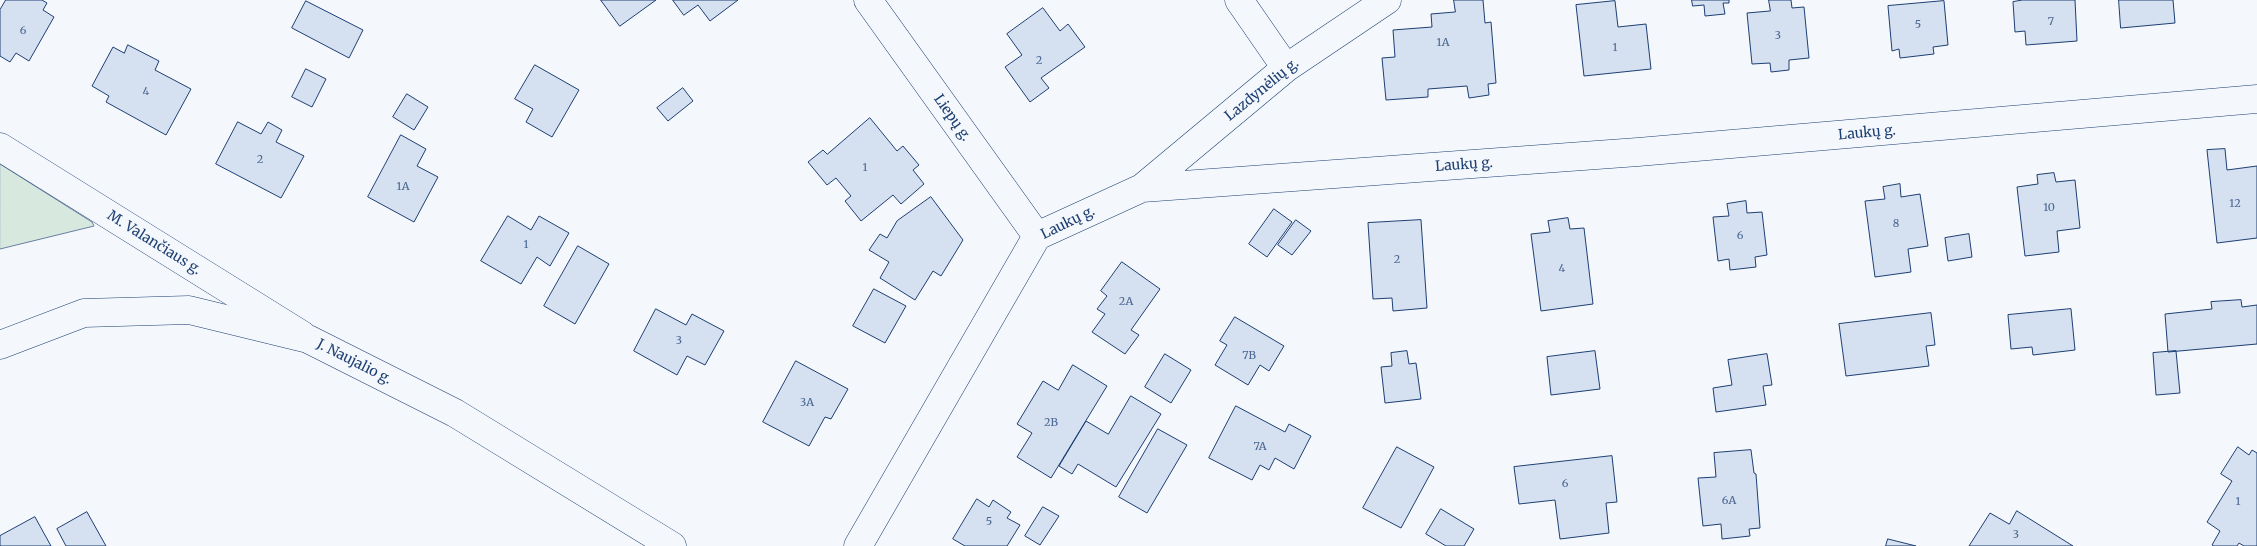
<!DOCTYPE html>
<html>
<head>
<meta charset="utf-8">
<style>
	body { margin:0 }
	canvas { display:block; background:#f4f7fb }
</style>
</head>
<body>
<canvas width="2257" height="546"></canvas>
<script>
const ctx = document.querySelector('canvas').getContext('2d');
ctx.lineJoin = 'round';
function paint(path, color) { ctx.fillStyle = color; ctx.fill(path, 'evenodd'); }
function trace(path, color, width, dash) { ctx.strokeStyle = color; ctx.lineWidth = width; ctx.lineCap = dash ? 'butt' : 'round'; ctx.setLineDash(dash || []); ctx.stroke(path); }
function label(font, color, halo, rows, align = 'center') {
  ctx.font = font + ' Merriweather,serif'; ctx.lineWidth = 4; ctx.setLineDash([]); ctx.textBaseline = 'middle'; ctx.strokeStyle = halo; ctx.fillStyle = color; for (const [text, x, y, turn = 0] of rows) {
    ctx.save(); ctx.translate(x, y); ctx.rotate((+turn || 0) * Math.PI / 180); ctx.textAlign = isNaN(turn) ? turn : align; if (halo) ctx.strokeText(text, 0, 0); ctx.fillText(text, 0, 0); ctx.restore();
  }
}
const green = new Path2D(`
	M 0,164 L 92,222 L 94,226 L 0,249 Z`);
const building = new Path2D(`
	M 6,0 L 42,0 L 47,3 L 43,10 L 54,17 L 29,61 L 16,53 L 10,62 L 0,56 L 0,10 Z
	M 601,0 L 656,0 L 620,26 Z
	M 673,0 L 738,0 L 710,21 L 698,5 L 684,15 Z
	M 1454,0 L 1483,0 L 1485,23 L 1491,22 L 1496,83 L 1488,84 L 1489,95 L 1469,98 L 1467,86 L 1428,89 L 1428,97 L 1386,100 L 1382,58 L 1395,57 L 1393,30 L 1432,27 L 1431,14 L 1455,12 Z
	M 1692,0 L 1729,0 L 1729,3 L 1723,3 L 1725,14 L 1705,16 L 1704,5 L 1693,6 Z
	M 1769,0 L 1791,0 L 1792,8 L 1804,7 L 1809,58 L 1789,60 L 1789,70 L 1771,72 L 1770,63 L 1752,64 L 1747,13 L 1770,11 Z
	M 2023,0 L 2075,0 L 2077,41 L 2026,45 L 2025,31 L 2015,32 L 2013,2 Z
	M 2119,0 L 2173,0 L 2175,23 L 2121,28 Z
	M 306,1 L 363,30 L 349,58 L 292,28 Z
	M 1615,1 L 1618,27 L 1646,24 L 1651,69 L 1584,76 L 1576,5 Z
	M 1944,1 L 1948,45 L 1933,47 L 1934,54 L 1900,58 L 1899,49 L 1892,51 L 1888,6 Z
	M 1043,8 L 1060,31 L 1068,24 L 1085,47 L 1041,78 L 1049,88 L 1030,102 L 1005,67 L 1022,55 L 1007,34 Z
	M 128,45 L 159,61 L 155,70 L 191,89 L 166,135 L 106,102 L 109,96 L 92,86 L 113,47 L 124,53 Z
	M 535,65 L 579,90 L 552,137 L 526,122 L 533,109 L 515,99 Z
	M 306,69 L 326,79 L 312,107 L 292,97 Z
	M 683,88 L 693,101 L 668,121 L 657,108 Z
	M 407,94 L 428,107 L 414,130 L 393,117 Z
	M 870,118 L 897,151 L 903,146 L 919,165 L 913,170 L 924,184 L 901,204 L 893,195 L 861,221 L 845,201 L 851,196 L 836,178 L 827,185 L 808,162 L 823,150 L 827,154 Z
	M 238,122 L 261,134 L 268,122 L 282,130 L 276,142 L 304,156 L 281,198 L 216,164 Z
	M 401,135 L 426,149 L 417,166 L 438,177 L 414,222 L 368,197 Z
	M 2225,149 L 2227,170 L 2257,166 L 2257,238 L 2217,243 L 2207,150 Z
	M 2054,173 L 2056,182 L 2075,180 L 2080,228 L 2057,231 L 2059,252 L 2025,256 L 2017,187 L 2038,184 L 2037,175 Z
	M 1900,184 L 1901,197 L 1920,194 L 1928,246 L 1908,249 L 1911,272 L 1875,277 L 1865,201 L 1885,199 L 1883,187 Z
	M 931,197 L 963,240 L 941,276 L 933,271 L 915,300 L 880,278 L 889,262 L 869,250 L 880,234 L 887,238 L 897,221 Z
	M 1746,201 L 1747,213 L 1762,212 L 1767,255 L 1755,257 L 1756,267 L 1730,270 L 1729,259 L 1718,261 L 1713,217 L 1729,216 L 1727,204 Z
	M 1274,209 L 1292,222 L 1267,257 L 1249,244 Z
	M 508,216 L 531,230 L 539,216 L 569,233 L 550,266 L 537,257 L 521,284 L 481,261 Z
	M 1568,218 L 1570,229 L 1584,228 L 1593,304 L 1541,311 L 1531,234 L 1550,232 L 1548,221 Z
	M 1296,220 L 1311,231 L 1292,255 L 1278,245 Z
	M 1421,220 L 1427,308 L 1393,311 L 1392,298 L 1373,299 L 1368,223 Z
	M 1969,234 L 1972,257 L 1948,261 L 1945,238 Z
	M 578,246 L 609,264 L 575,324 L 544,306 Z
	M 1122,262 L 1160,289 L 1131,330 L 1139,335 L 1125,354 L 1092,332 L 1105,314 L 1097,309 L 1107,296 L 1101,291 Z
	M 874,289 L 906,306 L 885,343 L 853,326 Z
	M 2241,300 L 2242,307 L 2257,305 L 2257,344 L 2168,352 L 2165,314 L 2212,309 L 2211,302 Z
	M 656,309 L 686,325 L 692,314 L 724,331 L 705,365 L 687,356 L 677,375 L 634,351 Z
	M 2071,309 L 2075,350 L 2033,355 L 2032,347 L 2011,349 L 2008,315 Z
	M 1931,313 L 1935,345 L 1926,346 L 1929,366 L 1846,376 L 1839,324 Z
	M 1235,317 L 1284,346 L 1269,371 L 1260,365 L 1248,385 L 1215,365 L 1227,345 L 1220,341 Z
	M 1407,351 L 1409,364 L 1416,363 L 1421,399 L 1385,403 L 1381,367 L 1392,366 L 1391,353 Z
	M 1595,351 L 1600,389 L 1551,395 L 1547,357 Z
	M 2176,351 L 2180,393 L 2156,395 L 2153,353 Z
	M 1165,354 L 1191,370 L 1171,403 L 1145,387 Z
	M 1767,354 L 1772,385 L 1763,386 L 1766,405 L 1716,412 L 1713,388 L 1732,385 L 1728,360 Z
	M 796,361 L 848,389 L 831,419 L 825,417 L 809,446 L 763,422 Z
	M 1073,365 L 1107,386 L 1051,478 L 1017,457 L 1032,433 L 1017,424 L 1043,381 L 1058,390 Z
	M 1131,396 L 1161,414 L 1116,487 L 1078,464 L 1072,474 L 1059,466 L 1086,421 L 1108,434 Z
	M 1236,406 L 1285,432 L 1289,424 L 1311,436 L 1294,469 L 1275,458 L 1269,470 L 1260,465 L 1252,480 L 1209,458 Z
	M 1158,429 L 1187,445 L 1147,513 L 1119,497 Z
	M 1397,447 L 1434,467 L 1401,528 L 1363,508 Z
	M 2238,447 L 2249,455 L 2252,450 L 2257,453 L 2257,546 L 2244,546 L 2239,543 L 2237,546 L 2214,546 L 2212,545 L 2220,531 L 2207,522 L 2232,481 L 2221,474 Z
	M 1751,450 L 1754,473 L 1756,474 L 1760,528 L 1749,529 L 1750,536 L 1722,539 L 1721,524 L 1703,526 L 1698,478 L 1716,477 L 1714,453 Z
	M 1612,456 L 1617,502 L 1606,503 L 1609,533 L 1560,539 L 1555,500 L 1519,504 L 1514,467 Z
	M 977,499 L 989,507 L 993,500 L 1011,512 L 1007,518 L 1020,525 L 1007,546 L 965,546 L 953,539 Z
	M 1043,507 L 1059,516 L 1040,545 L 1025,536 Z
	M 1441,509 L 1474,529 L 1464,546 L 1446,546 L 1426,534 Z
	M 2017,511 L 2073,546 L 1969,546 L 1990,513 L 2009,524 Z
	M 87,512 L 106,546 L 66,546 L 57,529 Z
	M 35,517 L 51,546 L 0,546 L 0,536 Z
	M 1888,539 L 1916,546 L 1886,546 Z`);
const street = new Path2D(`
	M 868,0 L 1037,236
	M 1239,0 L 1286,68
	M 0,147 L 302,335
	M 1142,188 L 1286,68 L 1387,0
	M 858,546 L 1037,236 L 1142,188 L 1638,152 L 2257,99`);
const primary = new Path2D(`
	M 0,345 L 84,313 L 189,310 L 308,339 L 455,413 L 672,546`);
const numberNames = [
	["7",2051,22],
	["5",1918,25],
	["6",23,31],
	["3",1778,36],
	["1A",1443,43],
	["1",1615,48],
	["2",1039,61],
	["4",146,92],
	["2",260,160],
	["1",865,168],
	["1A",403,187],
	["12",2235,204],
	["10",2049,208],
	["8",1896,224],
	["6",1740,236],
	["1",526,245],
	["2",1397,260],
	["4",1562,269],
	["2A",1126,302],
	["3",679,341],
	["7B",1249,356],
	["3A",807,403],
	["2B",1051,423],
	["7A",1260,447],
	["6",1565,484],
	["6A",1729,501],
	["1",2238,502],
	["5",989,522],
	["3",2016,535]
];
const streetNames = [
	["Lazdynėlių g.",1262,90,-39],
	["Liepų g.",952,118,55],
	["Laukų g.",1867,133,-5],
	["Laukų g.",1464,165,-4],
	["Laukų g.",1068,223,-26],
	["M. Valančiaus g.",154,243,32],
	["J. Naujalio g.",354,362,27]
];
paint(green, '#d7e8df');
trace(green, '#687fa3', 1);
paint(building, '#d5e0f0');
trace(building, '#1d3f73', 1);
trace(street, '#1d3f73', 29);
trace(primary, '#1d3f73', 29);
trace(street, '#f4f7fb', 28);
trace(primary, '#f4f7fb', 28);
label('11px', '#4b6792', null, numberNames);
label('14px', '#1d3f73', '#f4f7fb', streetNames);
</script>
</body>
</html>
